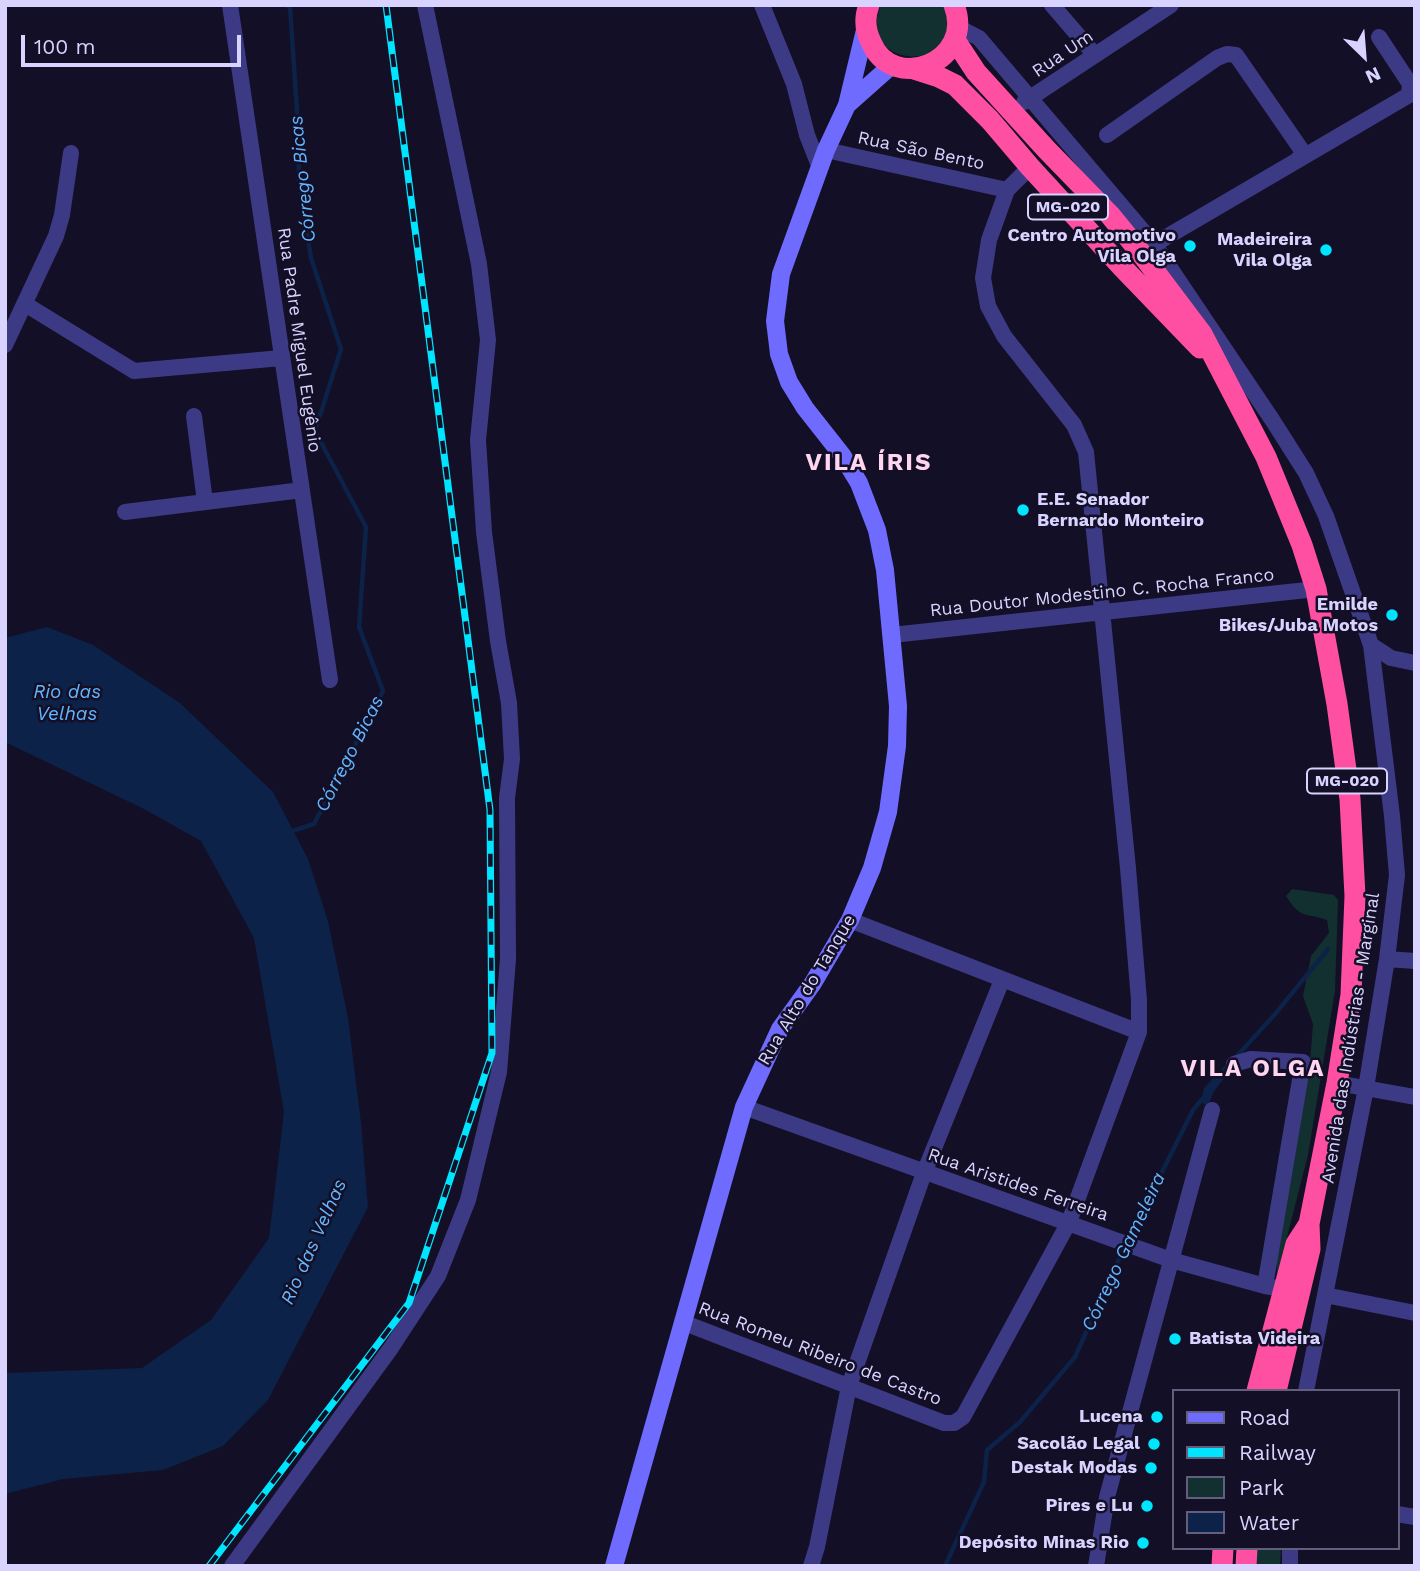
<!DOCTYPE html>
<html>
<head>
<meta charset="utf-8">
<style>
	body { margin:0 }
	#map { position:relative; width:1420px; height:1571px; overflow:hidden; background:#130f26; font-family:"Work Sans",sans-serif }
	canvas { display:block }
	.frame { position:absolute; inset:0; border:7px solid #d9d4ff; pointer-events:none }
	.legend { position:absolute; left:1172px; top:1389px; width:228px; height:161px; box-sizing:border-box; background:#130f26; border:2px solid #625e7d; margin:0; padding:9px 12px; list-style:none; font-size:21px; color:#d9d4ff }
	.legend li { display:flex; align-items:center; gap:14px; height:35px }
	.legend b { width:35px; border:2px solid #625e7d }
	.north { position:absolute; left:1329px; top:21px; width:70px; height:70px; -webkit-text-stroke:5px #130f26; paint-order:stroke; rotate:155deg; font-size:19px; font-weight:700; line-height:28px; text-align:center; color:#d9d4ff }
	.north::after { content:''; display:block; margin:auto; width:24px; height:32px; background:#d9d4ff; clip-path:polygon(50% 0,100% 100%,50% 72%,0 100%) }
	.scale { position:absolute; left:21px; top:35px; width:220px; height:32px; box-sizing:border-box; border:4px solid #d9d4ff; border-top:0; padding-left:9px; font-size:21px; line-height:24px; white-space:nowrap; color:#d9d4ff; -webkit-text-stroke:5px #130f26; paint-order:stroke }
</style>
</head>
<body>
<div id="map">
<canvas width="1420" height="1571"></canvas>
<div class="frame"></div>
<ul class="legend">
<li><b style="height:9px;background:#6f6bff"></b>Road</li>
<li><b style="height:9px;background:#00e5ff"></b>Railway</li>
<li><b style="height:19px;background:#12302f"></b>Park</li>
<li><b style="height:19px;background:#0c2248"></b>Water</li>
</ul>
<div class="north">N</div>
<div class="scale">100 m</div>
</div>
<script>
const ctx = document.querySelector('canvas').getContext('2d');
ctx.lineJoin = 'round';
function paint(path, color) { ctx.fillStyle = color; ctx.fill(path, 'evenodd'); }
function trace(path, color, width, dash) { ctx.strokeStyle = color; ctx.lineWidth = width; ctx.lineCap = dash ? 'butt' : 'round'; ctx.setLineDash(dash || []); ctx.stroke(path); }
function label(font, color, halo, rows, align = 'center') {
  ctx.font = font + ' "Work Sans",sans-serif'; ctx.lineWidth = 5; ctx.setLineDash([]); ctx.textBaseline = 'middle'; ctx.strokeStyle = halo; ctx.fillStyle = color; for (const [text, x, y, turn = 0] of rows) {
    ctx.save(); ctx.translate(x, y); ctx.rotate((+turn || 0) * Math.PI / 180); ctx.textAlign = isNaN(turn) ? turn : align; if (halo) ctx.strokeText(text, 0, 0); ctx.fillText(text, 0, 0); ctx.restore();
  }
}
const green = new Path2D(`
	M 881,5 L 945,5 C 968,77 853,70 881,5 Z
	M 1292,889 L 1334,895 L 1338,900 L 1335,991 L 1308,1155 L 1277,1276 L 1277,1253 L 1310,1062 L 1313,1024 L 1303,996 L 1311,956 L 1329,933 L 1327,920 C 1305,912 1301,920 1286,896 Z
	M 1252,1548 L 1281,1548 L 1280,1566 L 1250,1566 Z`);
const water = new Path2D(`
	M 47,627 L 93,645 L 180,703 L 273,792 L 308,859 L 328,921 L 348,1018 L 361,1123 L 368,1207 L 268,1400 L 223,1446 L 163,1470 L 63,1479 L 5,1494 L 5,1373 L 142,1368 L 211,1320 L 269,1238 L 284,1112 L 254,938 L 201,841 L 144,809 L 5,742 L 5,638 Z
	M 1228,1062 L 1231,1065 C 1228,1077 1222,1080 1215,1090 C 1211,1096 1212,1101 1206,1105 L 1201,1102 L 1204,1088 Z`);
const stream = new Path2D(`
	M 285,5 L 290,7 L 298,126 L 299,180 L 311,258 L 341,349 L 315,431 L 366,527 L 359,627 L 383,691 L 314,824 L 289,832
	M 1236,1057 L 1276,1013 L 1328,949
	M 1128,1240 L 1193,1110 L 1204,1097
	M 945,1566 L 984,1482 L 987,1450 L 1020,1422 L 1075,1357 L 1124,1248`);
const street = new Path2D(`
	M 230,5 L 330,680
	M 762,5 L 794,84 L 807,135 L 820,168
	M 1052,5 L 1095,55
	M 958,27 L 979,38 L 1154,244 L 1273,421 L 1306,473 L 1326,516 L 1371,645 L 1392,816 L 1397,875 L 1387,959 L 1366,1088 L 1306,1391
	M 1024,102 L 1171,5
	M 1107,135 L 1217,58 L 1227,54 L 1236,55 L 1305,155 L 1298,159
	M 826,150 L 1007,190
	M 1146,249 L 1409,95 L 1410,84 L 1379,37
	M 25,304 L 134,371 L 282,358
	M 5,345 L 56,236 L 62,215 L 71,153
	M 194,416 L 205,502
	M 125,512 L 302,490
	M 892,635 L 1316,589
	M 1371,645 L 1391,658 L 1415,663
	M 850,920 L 1139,1032
	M 1387,959 L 1415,961
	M 1234,1064 L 1251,1059 L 1303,1062 L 1265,1286
	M 1337,1083 L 1415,1097
	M 744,1107 L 1171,1260 L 1265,1286 L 1284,1289
	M 1325,1295 L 1415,1313
	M 682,1322 L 944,1423 L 954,1423 L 963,1417 L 1069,1222 L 1139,1032 L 1139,1000 L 1128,868 L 1086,452 L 1074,425 L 1004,336 L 988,306 L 983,278 L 989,240 L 1007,190 L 1030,167
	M 1397,1514 L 1415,1517
	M 232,1566 L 391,1348 L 438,1276 L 468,1200 L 499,1072 L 508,959 L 507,798 L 512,759 L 509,703 L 498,641 L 484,532 L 478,440 L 488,340 L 479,264 L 425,5
	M 811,1566 L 817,1547 L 849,1386 L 924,1173 L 1002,980
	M 1096,1566 L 1107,1497 L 1212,1110
	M 1290,1566 L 1290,1548`);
const secondary = new Path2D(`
	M 847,105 L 892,65
	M 614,1566 L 744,1107 L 780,1029 L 813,983 L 850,920 L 872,868 L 888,812 L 897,746 L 898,706 L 885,570 L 877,530 L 859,483 L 842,455 L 805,408 L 789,382 L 779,354 L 775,321 L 781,274 L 826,150 L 847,105 L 865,30`);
const highway = new Path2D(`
	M 869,5 C 864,18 865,30 871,42 C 893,95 976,61 954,5
	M 955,40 L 976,72 L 1046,149 L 1110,215 L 1141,253 L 1202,334 L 1266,457 L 1302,545 L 1316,589 L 1337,704 L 1350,799 L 1355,896 L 1351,995 L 1337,1083 L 1309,1224 L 1310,1249 L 1276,1391
	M 914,69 L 939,77 L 955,85 L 990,120 L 1030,167 L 1121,266 L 1200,348
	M 1257,1391 L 1296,1244 L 1309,1224
	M 1222,1566 L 1223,1548
	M 1246,1566 L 1247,1548`);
const rail = new Path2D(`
	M 209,1566 L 409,1303 L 492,1053 L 490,810 L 386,5`);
const markers = [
	[1190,246,7,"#00e5ff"],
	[1326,250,7,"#00e5ff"],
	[1023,510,7,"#00e5ff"],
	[1392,615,7,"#00e5ff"],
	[1175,1339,7,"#00e5ff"],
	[1157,1417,7,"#00e5ff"],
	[1154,1444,7,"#00e5ff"],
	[1151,1468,7,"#00e5ff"],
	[1147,1506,7,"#00e5ff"],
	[1143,1543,7,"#00e5ff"]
];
const shields = [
	[1068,207,80],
	[1347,781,80]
];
const shieldNames = [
	["MG-020",1068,207],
	["MG-020",1347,781]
];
const streetNames = [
	["Rua Um",1063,54,-34],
	["Rua São Bento",921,151,12],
	["Rua Padre Miguel Eugênio",299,340,82],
	["Rua Doutor Modestino C. Rocha Franco",1102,593,-6],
	["Rua Alto do Tanque",807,990,-59],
	["Avenida das Indústrias - Marginal",1351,1038,-81],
	["Rua Aristides Ferreira",1018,1185,19],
	["Rua Romeu Ribeiro de Castro",820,1354,21]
];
const poiNames = [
	["Centro Automotivo",1176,236],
	["Vila Olga",1176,257],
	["Madeireira",1312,240],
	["Vila Olga",1312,261],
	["E.E. Senador",1037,500,"left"],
	["Bernardo Monteiro",1037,521,"left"],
	["Emilde",1378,605],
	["Bikes/Juba Motos",1378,626],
	["Batista Videira",1189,1339,"left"],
	["Lucena",1143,1417],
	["Sacolão Legal",1140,1444],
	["Destak Modas",1137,1468],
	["Pires e Lu",1133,1506],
	["Depósito Minas Rio",1129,1543]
];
const waterNames = [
	["Córrego Bicas",303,179,-96],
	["Rio das",67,692],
	["Velhas",67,714],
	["Córrego Bicas",350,754,-63],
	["Rio das Velhas",314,1242,-66],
	["Córrego Gameleira",1124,1252,-65]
];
const districtNames = [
	["VILA ÍRIS",869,463],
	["VILA OLGA",1253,1069]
];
paint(green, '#12302f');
paint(water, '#0c2248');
trace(stream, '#0c2248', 4.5);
trace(street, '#3d3a85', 16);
trace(secondary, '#6f6bff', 18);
trace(highway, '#ff4fa3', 21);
trace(rail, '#00e5ff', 7);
trace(rail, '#130f26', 4.5, [13]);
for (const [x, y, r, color] of markers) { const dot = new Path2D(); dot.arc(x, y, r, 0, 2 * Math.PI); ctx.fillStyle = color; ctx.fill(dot); trace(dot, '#130f26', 2.5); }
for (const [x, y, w] of shields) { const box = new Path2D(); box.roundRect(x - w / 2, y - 12.5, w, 25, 5); ctx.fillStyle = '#130f26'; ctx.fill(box); trace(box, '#d9d4ff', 2); }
label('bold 16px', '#d9d4ff', null, shieldNames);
label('18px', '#d9d4ff', '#130f26', streetNames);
label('bold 18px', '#d9d4ff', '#130f26', poiNames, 'right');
label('italic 19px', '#62b6ff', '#130f26', waterNames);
ctx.letterSpacing = '2px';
label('bold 24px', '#ffd6f0', '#130f26', districtNames);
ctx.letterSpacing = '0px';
</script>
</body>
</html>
